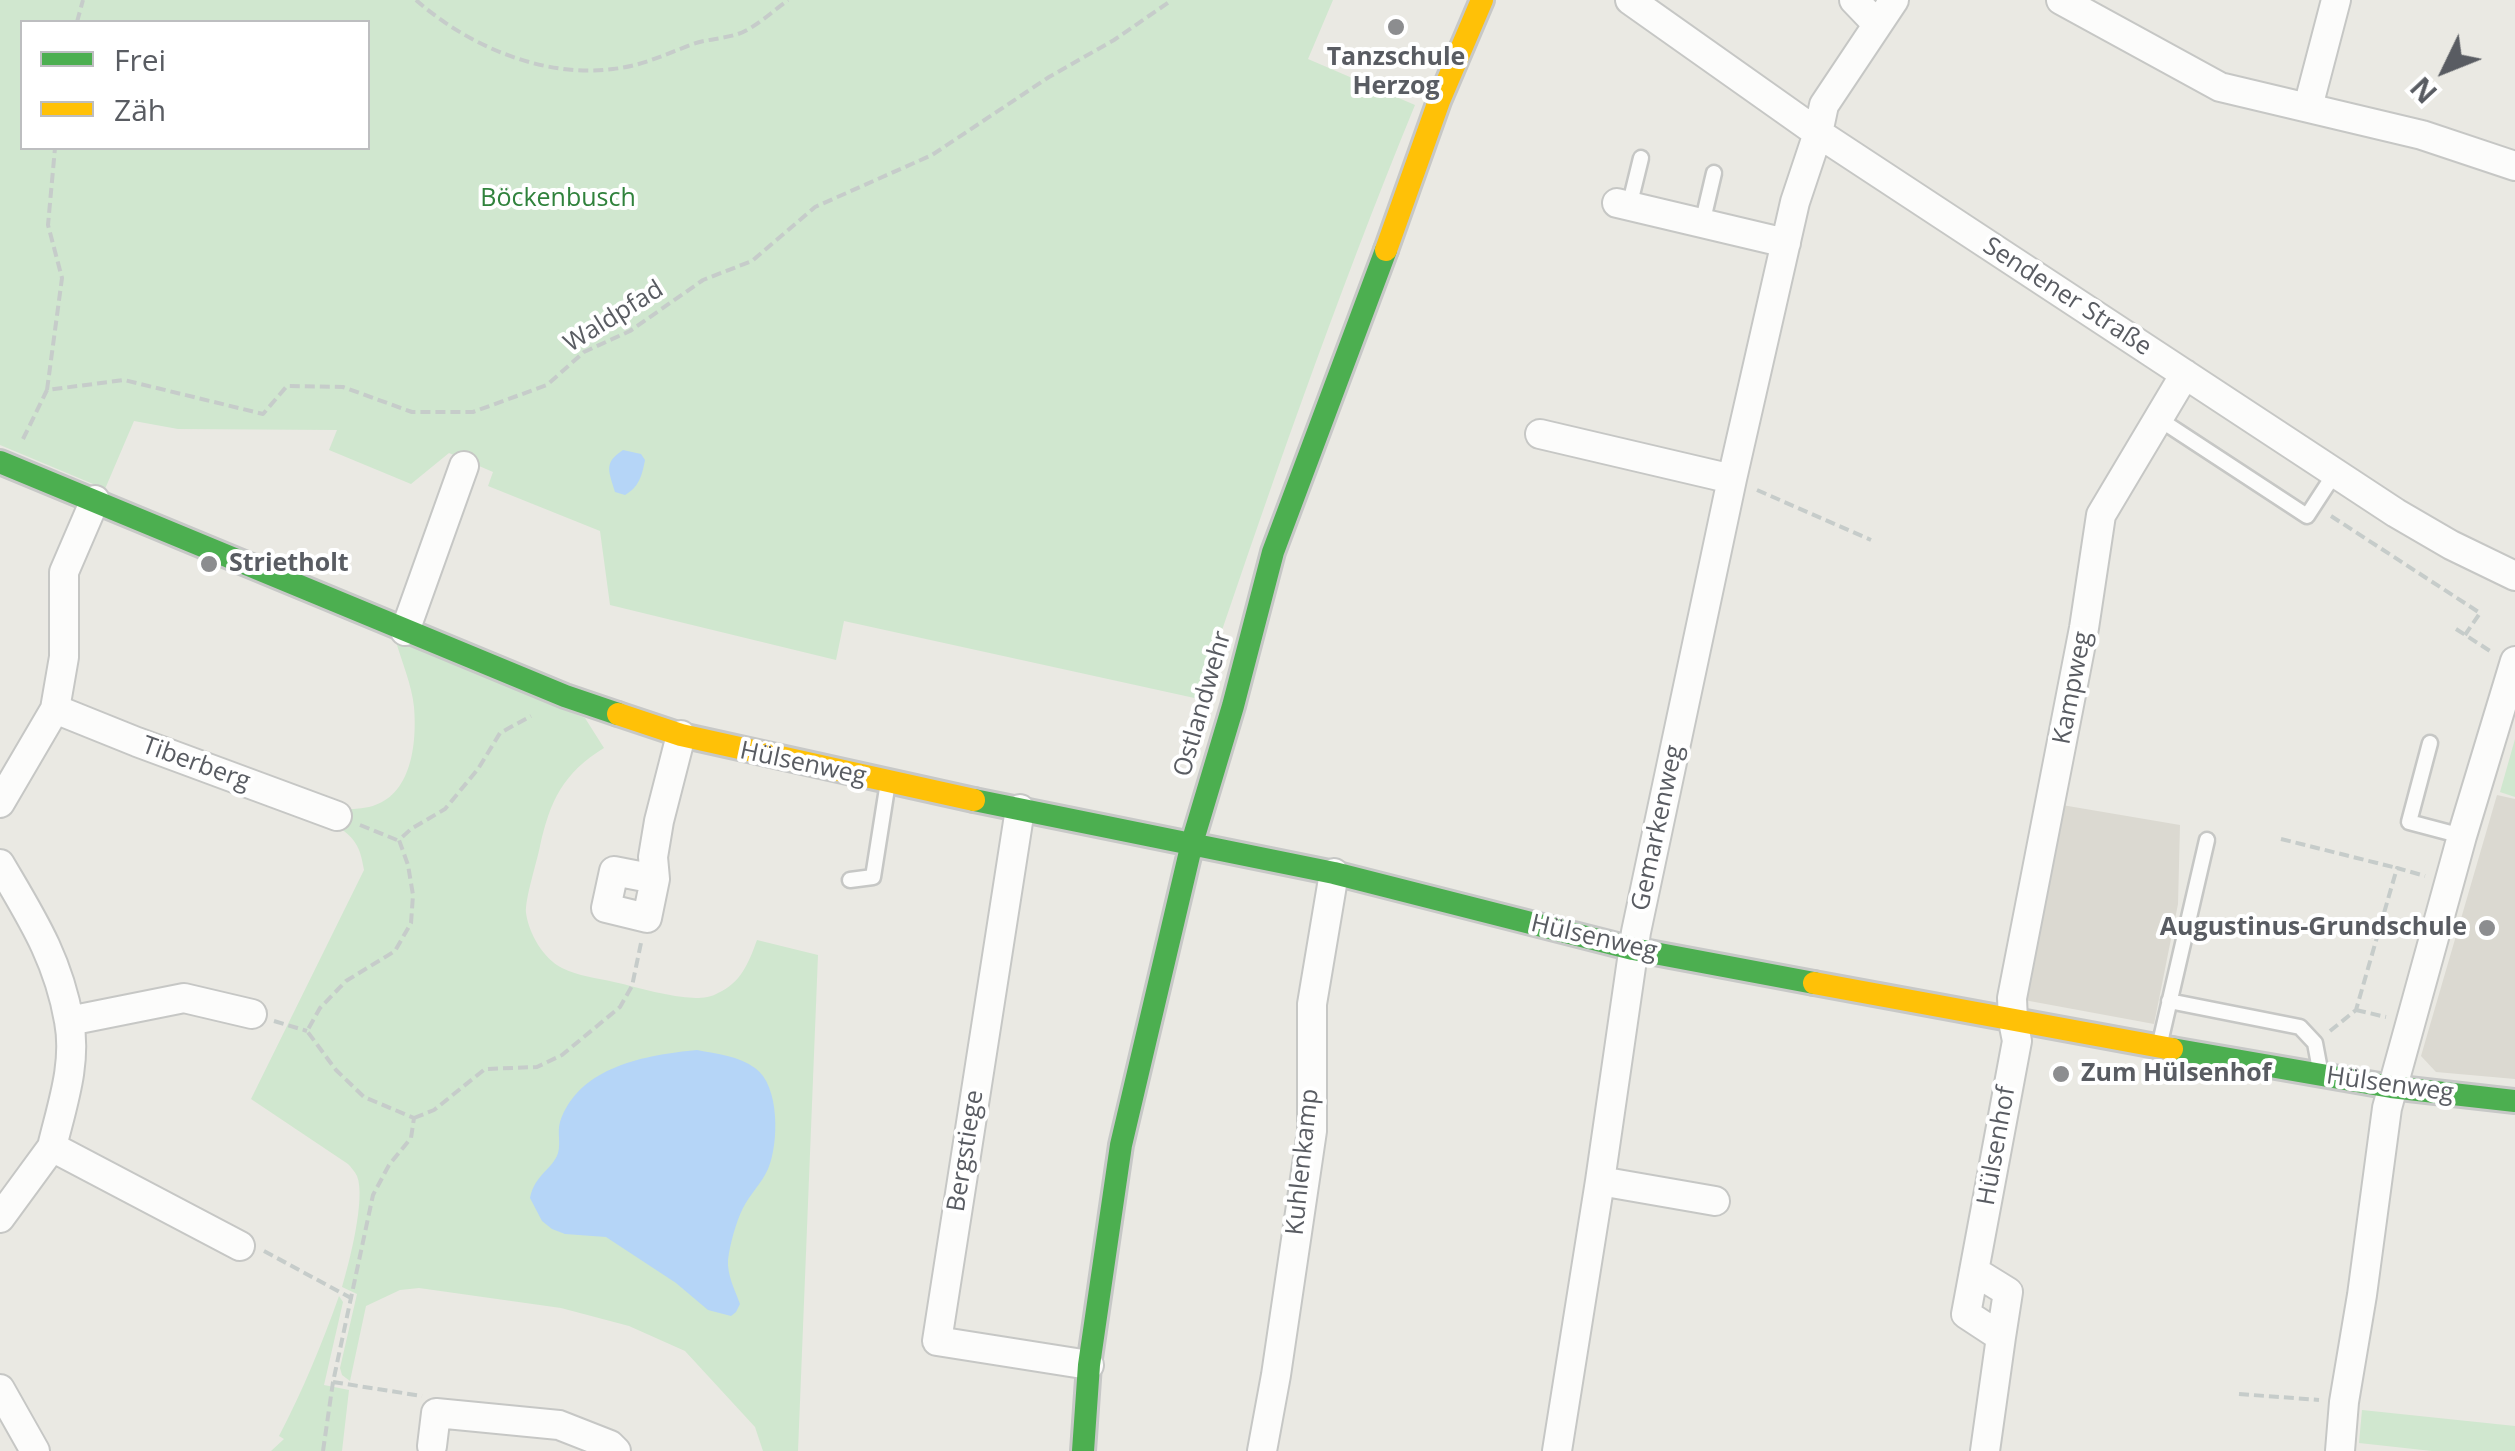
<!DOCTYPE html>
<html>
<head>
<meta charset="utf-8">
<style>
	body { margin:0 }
	#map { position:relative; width:2515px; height:1451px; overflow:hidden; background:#eae9e3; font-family:"Open Sans",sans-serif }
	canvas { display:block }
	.legend { position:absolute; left:20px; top:20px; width:350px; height:130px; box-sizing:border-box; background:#fff; border:2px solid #bdbec0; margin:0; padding:12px 18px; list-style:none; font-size:30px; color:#595c62 }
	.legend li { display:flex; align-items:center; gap:20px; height:50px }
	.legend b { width:50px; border:2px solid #bdbec0 }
	.north { position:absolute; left:2395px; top:20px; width:100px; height:100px; -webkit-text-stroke:8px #fff; paint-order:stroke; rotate:227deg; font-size:28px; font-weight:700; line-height:40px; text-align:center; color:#595c62 }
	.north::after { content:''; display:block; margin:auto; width:35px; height:45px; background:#595c62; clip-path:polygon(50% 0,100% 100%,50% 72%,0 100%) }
</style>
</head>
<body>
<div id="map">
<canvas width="2515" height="1451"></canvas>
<ul class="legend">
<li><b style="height:12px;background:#4caf50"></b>Frei</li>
<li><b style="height:12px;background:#ffc107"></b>Zäh</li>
</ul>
<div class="north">N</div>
</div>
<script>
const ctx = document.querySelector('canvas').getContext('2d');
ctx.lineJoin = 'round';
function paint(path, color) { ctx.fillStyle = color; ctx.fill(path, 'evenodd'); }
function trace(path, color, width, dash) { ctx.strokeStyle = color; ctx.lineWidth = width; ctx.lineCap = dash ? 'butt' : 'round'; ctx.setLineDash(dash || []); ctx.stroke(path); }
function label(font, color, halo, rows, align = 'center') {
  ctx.font = font + ' "Open Sans",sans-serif'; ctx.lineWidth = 8; ctx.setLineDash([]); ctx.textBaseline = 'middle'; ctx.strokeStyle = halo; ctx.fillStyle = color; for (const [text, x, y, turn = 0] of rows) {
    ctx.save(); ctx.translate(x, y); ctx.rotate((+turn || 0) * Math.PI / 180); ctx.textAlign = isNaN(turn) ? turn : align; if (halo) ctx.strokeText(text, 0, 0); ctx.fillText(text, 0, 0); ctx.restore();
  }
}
const education = new Path2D(`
	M 2497,795 L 2515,799 L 2515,1079 L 2436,1072 L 2421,1056 Z
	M 2062,805 L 2180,825 L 2178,904 L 2154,1024 L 2024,1000 Z`);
const green = new Path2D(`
	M 0,0 L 1333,0 L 1308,59 L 1415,105 C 1335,300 1266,499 1199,699 L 844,621 L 836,660 L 610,605 L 600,531 L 488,486 L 493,472 L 449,453 L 411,484 L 329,450 L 337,430 L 178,429 L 134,421 L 105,489 L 0,445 ZM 22,22 L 368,22 L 368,148 L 22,148 Z
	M 395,638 L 585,718 L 604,748 C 563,773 550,801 540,846 C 537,862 525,898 526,913 C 529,934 543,958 562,968 C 578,976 597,978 614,982 C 641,988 668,997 696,998 C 703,998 712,997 718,993 C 741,983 749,962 757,940 L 818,955 L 798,1451 L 763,1451 L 755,1427 L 685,1351 L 629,1326 L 561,1308 L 419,1288 L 400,1290 L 366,1306 L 350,1381 L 342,1375 L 340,1368 L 357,1294 L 342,1287 C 349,1264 366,1198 357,1176 C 355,1172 351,1167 348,1164 L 251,1099 L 364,870 C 360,845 355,838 334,824 L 338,810 C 348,809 359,809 369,807 C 412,797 417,743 414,707 C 412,685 401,660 395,638 Z
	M 2515,739 L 2515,797 L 2500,792 Z
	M 339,1296 L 343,1302 L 324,1385 L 349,1390 L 342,1451 L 271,1451 L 284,1439 L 279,1436 C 303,1390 322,1344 339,1296 Z
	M 2362,1410 L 2515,1426 L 2515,1451 L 2432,1451 L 2359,1443 Z`);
const water = new Path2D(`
	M 623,450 L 641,454 L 645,460 C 642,476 639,487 625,495 L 615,492 C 609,471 603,463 623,450 Z
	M 697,1050 C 717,1054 739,1056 755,1068 C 780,1085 779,1144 768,1169 C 762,1183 750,1194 743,1208 C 736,1222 730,1244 728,1260 C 727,1275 735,1290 740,1304 L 736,1312 L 731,1316 L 708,1310 L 676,1283 L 606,1237 L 565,1234 L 552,1229 L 542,1221 L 530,1198 C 535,1174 553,1169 558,1153 C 561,1143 557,1132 560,1122 C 579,1066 646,1055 697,1050 Z`);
const path = new Path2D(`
	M 416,0 C 468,46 543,78 613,69 C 642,66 666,54 693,44 C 707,39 723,39 738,34 C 755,28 773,11 788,0
	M 77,22 L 83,0
	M 47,390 L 62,278 L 48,225 L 55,148
	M 23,439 L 47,390 L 124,380 L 263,414 L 287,386 L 343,387 L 412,412 L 473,412 L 547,385 L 584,352 L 630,331 L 703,280 L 752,261 L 815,207 L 932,155 L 1049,77 L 1114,40 L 1172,0
	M 1757,490 L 1871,540
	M 2331,516 L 2480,613 L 2465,635
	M 2456,629 L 2490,651
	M 360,825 L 397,840
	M 2281,839 L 2397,868
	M 2356,1010 L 2386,1017
	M 274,1021 L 307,1031
	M 2330,1031 L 2356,1010 L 2397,868 L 2425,876
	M 414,1118 L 434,1110 L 485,1069 L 537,1067 L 562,1055 L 620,1007 L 632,986 L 641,943
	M 264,1251 L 351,1298
	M 333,1382 L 422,1396
	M 2239,1394 L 2319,1400
	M 323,1451 L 333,1382 L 373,1195 L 389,1165 L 411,1138 L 414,1118 L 364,1097 L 336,1070 L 307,1031 L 320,1008 L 346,981 L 395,951 L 411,923 L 413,895 L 408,865 L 399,840 L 411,829 L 445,809 L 478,769 L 500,733 L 531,716`);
const lane = new Path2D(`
	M 1629,207 L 1641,158
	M 1702,224 L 1714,173
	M 2159,419 L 2307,516 L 2335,473
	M 2430,743 L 2409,822 L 2462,836
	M 850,880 L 873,877 L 888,782
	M 2169,1001 L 2300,1027 L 2315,1043 L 2321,1075
	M 2159,1047 L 2207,840`);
const street = new Path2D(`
	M 1630,0 L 1818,133 L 2396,513 L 2451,545 L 2515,576
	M 1854,0 L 1877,24
	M 2061,0 L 2220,87 L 2422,135 L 2515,166
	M 2308,107 L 2336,0
	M 1617,203 L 1786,243
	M 1540,434 L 1732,479
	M 405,631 L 464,466
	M 55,709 L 137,742 L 337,816
	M 0,803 L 55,709 L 64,657 L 64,572 L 95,500
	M 1020,809 L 937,1341 L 1089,1365
	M 0,864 C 31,917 58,958 69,1021 L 184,998 L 252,1014
	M 655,879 L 614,871 L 606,908 L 647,918 L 655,879 L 653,857 L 659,821 L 681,735
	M 69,1021 C 77,1064 62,1105 52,1147 L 240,1246
	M 1600,1181 L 1715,1201
	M 0,1218 L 52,1147
	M 1974,1271 L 2008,1292 L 2001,1337
	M 0,1389 L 35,1451
	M 432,1446 L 436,1413 L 559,1425 L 610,1445 L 616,1451
	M 1262,1451 L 1276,1375 L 1312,1131 L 1312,1004 L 1334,873
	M 1557,1451 L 1600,1181 L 1636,932 L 1732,479 L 1795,202 L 1818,133 L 1824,105 L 1894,0
	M 1985,1451 L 2001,1337 L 1966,1314 L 2017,1041 L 2013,1021 L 2012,998 L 2084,628 L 2101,515 L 2185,374
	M 2340,1451 L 2344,1402 L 2362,1295 L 2387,1108 L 2462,836 L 2515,661`);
const fast = new Path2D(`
	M 0,462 L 565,696 L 618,714
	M 974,800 L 1334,873 L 1633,949 L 1814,983
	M 2172,1049 L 2391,1087 L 2515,1101
	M 1083,1451 L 1089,1365 L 1121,1145 L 1192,843 L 1233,706 L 1273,552 L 1386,250`);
const slow = new Path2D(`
	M 1386,250 L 1439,101 L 1482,0
	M 618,714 L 681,735 L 974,800
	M 1814,983 L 2172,1049`);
const markers = [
	[1396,27,10,"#8c8d8f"],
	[209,564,10,"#8c8d8f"],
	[2487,928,10,"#8c8d8f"],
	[2061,1074,10,"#8c8d8f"]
];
const poiNames = [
	["Tanzschule",1396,58,"center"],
	["Herzog",1396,87,"center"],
	["Strietholt",229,564],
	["Augustinus-Grundschule",2467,928,"right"],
	["Zum Hülsenhof",2081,1074]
];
const parkNames = [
	["Böckenbusch",558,199]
];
const streetNames = [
	["Sendener Straße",2067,297,33],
	["Waldpfad",614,317,-32],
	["Kampweg",2073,688,-79],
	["Ostlandwehr",1203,704,-74],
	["Tiberberg",196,764,20],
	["Hülsenweg",803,764,12],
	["Gemarkenweg",1658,828,-78],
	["Hülsenweg",1594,938,13],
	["Hülsenweg",2390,1085,8],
	["Hülsenhof",1997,1146,-80],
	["Bergstiege",966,1151,-81],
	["Kuhlenkamp",1303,1162,-84]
];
paint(education, '#dbd9d1');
paint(green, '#d0e7cf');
paint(water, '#b5d5f7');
trace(lane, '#c6c7c5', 19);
trace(street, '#c6c7c5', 32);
trace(fast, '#c7c8c7', 28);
trace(slow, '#c7c8c7', 28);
trace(path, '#c6ccca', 4, [10, 5]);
trace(lane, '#fcfcfb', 14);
trace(street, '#fcfcfb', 28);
trace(fast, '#4caf50', 22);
trace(slow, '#ffc107', 22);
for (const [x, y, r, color] of markers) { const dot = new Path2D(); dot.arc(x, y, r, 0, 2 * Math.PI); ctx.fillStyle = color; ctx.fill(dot); trace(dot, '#fff', 4); }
label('bold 25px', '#595c62', '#fff', poiNames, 'left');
label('25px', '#30823c', '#fff', parkNames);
label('25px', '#595c62', '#fff', streetNames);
</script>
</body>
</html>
